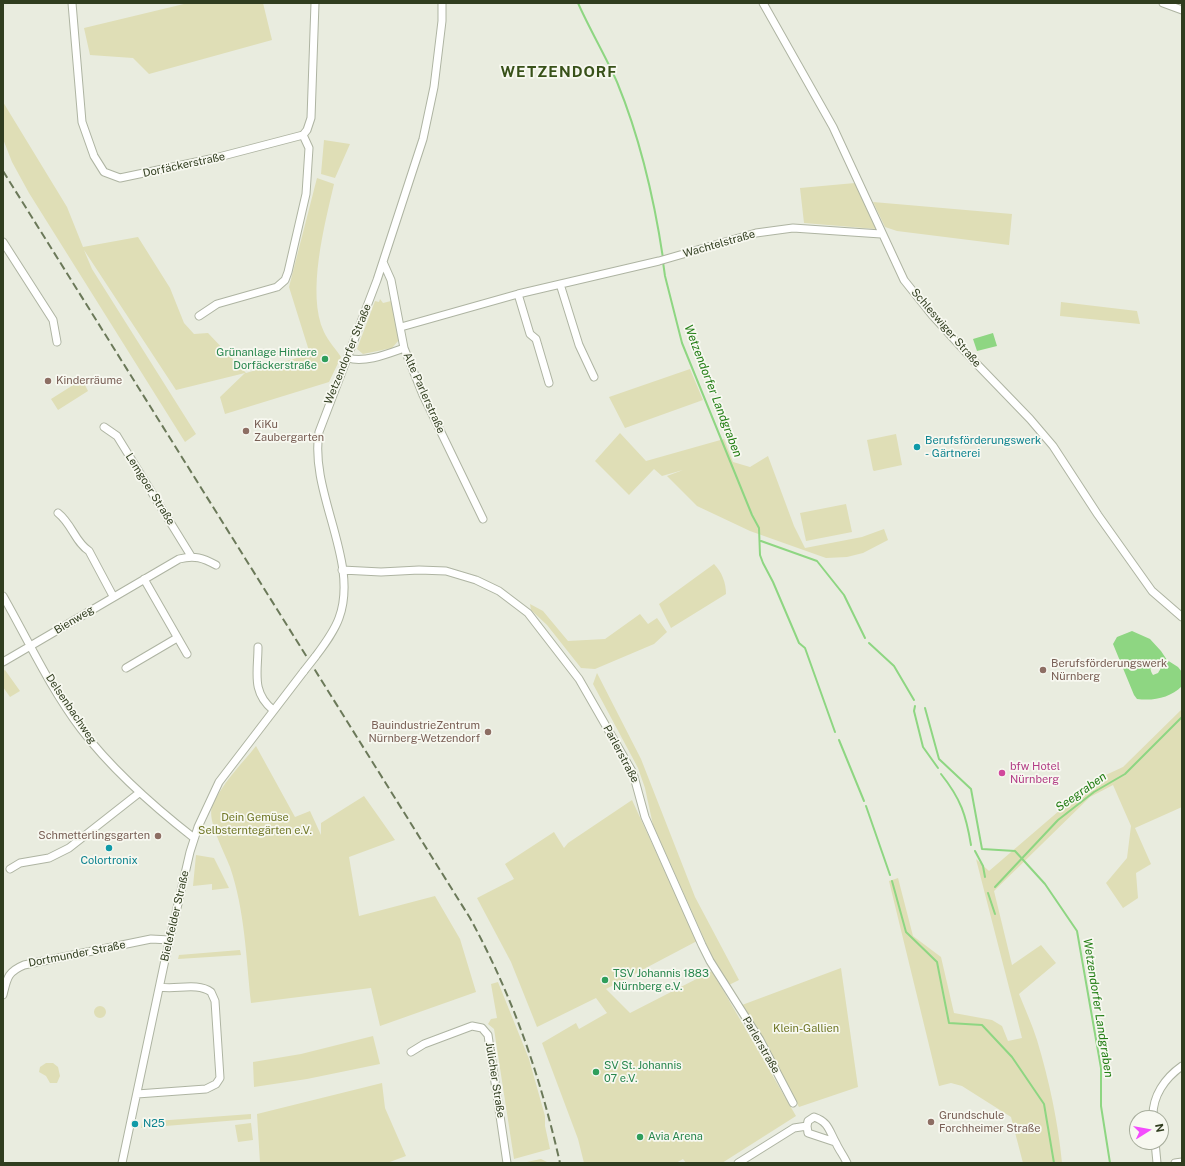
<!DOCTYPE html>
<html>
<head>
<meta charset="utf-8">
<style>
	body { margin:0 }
	#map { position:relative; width:1185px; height:1166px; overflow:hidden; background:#e9ecdf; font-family:"Public Sans",sans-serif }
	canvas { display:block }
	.frame { position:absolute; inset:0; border:4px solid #303d1f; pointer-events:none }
	.north { position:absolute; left:1129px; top:1110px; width:40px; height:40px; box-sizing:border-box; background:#f7f8f0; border:1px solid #a7ad9c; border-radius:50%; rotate:79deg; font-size:11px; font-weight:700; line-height:16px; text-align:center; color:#303d1f }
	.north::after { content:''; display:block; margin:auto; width:14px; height:18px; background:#f34cfd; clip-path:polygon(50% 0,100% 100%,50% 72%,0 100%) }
</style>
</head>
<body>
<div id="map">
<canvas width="1185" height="1166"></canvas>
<div class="frame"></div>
<div class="north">N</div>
</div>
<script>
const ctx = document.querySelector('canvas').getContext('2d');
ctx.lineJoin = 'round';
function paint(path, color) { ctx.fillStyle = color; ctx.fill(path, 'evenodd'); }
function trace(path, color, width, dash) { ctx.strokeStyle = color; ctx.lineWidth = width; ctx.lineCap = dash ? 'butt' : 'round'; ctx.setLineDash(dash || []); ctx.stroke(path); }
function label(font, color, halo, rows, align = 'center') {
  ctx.font = font + ' "Public Sans",sans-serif'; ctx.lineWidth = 3.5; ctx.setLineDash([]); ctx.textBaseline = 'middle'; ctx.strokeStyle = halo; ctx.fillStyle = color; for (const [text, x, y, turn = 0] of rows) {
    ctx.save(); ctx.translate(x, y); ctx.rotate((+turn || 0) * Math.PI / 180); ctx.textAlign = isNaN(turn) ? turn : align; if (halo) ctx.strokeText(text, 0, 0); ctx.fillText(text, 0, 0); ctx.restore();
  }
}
const green = new Path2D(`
	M 188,3 L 263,3 L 272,40 L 149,74 L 133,58 L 90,55 L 84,28 Z
	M 3,102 L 67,207 L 83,247 L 138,237 L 170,288 L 184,323 L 194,334 L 208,333 L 246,373 L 310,354 L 289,287 L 317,178 L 334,184 C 325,223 306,294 324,332 C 328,341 336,349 341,357 L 329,382 L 225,414 L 220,397 L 245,373 L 176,390 L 84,250 L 92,269 L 196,434 L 185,442 L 29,193 L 12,162 L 3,139 Z
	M 324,140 L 350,144 L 335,178 L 321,174 Z
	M 855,183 L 876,229 L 804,223 L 800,188 Z
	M 873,202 L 1012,214 L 1009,245 L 897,231 L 885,227 Z
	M 380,299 L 383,303 L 391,301 L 399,340 L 392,348 L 363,354 L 357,349 L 375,301 L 379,302 Z
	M 1061,302 L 1137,311 L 1140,324 L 1060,316 Z
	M 690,369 L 703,400 L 625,428 L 609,397 Z
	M 86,377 L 85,385 L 88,391 L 58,410 L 51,399 Z
	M 620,433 L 646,461 L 724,439 L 733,462 L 750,467 L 768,456 L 794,526 L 805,548 L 862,537 L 884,529 L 888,540 L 863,553 L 847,557 L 826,558 L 750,531 L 697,506 L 667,476 L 683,470 L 662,476 L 654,469 L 629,495 L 595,461 Z
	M 896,434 L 902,465 L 874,471 L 873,470 L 867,440 Z
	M 846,504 L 852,532 L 806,541 L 800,513 Z
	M 714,564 C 722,572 726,583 726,594 L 671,628 L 659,604 Z
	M 530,604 L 543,611 L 568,641 L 605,639 L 640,614 L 648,624 L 657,618 L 667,632 L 654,644 L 595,669 L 581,668 L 547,625 L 531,610 Z
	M 5,670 L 20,691 L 10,697 L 3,687 L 3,671 Z
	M 597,673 L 641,759 L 695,897 L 739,980 L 729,985 L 713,959 L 653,825 L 645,788 L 638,768 L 593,684 Z
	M 1182,709 L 1182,807 L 1135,828 L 1151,864 L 1136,873 L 1138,898 L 1123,908 L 1106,883 L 1127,858 L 1131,826 L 1113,785 L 1090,797 L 994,891 L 1012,965 L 1041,945 L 1056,963 L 1019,994 C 1025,1009 1032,1024 1037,1040 C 1049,1080 1058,1121 1062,1163 L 1023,1163 L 1011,1117 L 962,1086 L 951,1083 L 939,1086 L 889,881 L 898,878 L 913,936 L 941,957 L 954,1013 L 992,1020 L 1002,1026 L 1008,1041 L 1022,1038 L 976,859 L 989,871 L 1095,780 L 1123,767 Z
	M 256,746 L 295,817 L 310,811 L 321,835 L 321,823 L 364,796 L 395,840 L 349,857 L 359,916 L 435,896 L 460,939 L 476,992 L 380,1026 L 371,988 L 251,1003 C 246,957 245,911 230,867 C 225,853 207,821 212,807 C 221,784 241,765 256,746 Z
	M 632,800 L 697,941 L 606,989 L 630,1013 L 712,971 L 796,1116 L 722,1163 L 686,1163 L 683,1159 L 676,1163 L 584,1163 L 578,1139 L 542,1043 L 576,1023 L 579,1029 L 607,1013 L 596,998 L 537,1027 L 511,962 L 477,898 L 514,879 L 505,864 L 554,832 L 564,848 L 568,843 Z
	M 196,855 L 214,858 L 229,888 L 212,890 L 212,884 L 193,886 Z
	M 240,950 L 241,955 L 178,959 L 179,955 Z
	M 841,968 L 858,1087 L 799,1107 L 742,1005 Z
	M 498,982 L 529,1059 L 545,1116 L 545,1126 L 550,1149 L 514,1159 L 494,1029 L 488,1024 L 491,1019 L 497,1018 L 491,984 Z
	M94 1012a6 6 0 1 1 12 0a6 6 0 1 1-12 0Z
	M 373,1036 L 380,1064 L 307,1079 L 254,1087 L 253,1062 L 301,1054 Z
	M 46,1063 L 53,1063 L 58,1067 L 60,1076 L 57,1083 L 50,1083 L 46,1076 L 39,1072 L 40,1067 Z
	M 382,1083 L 385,1108 L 406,1156 L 387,1163 L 260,1163 L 257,1114 Z
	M 251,1114 L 251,1119 L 141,1128 L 142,1122 Z
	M 251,1123 L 253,1140 L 238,1142 L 235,1125 Z
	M 541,1159 L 549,1163 L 522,1163 Z`);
const water = new Path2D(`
	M 993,333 L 997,346 L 977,351 L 973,339 Z
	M 1132,631 L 1150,639 L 1161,651 L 1167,660 L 1178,667 L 1182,672 L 1182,686 C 1170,698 1154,701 1137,699 L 1134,695 L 1113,644 L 1117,637 ZM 1157,660 L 1161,668 L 1158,673 L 1153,675 C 1150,671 1149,664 1153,660 Z`);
const stream = new Path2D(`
	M 578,3 C 590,30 605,55 617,82 C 640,138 654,198 663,258
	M 663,262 L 665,276 L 682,343 L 752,515 L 759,528 L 760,555 L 763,563 L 773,582 L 799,643 L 805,648 L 835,732
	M 761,541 L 817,561 L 844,595 L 865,638
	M 869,643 L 894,666 L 914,700
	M 915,706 L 914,711 L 923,747 L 938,768
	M 925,708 L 939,759 L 971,789 L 982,849 L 1015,851 L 1045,884 L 1077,931 L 1101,1068 L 1101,1106 L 1110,1163
	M 839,740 L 864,801
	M 941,774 C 961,799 966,815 971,845
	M 866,806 L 890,875
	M 975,851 L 983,866 L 985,877
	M 892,881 L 906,932 L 937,962 L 949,1023 L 982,1025 L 1012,1057 L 1044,1104 L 1054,1163
	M 995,887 L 1058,820 L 1094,792 L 1125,774 L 1182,717
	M 988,893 L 995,914`);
const minor = new Path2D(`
	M 72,3 L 82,122 L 94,156 L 104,172 L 120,178 L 215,158 L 303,135 L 307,130 L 311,118 L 315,3
	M 763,3 L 833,127 L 904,280 L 932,315 L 972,359 L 1030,419 L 1053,446 L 1098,515 L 1152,591 L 1182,617
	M 1163,3 L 1182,10
	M 3,242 L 53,320 L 57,342
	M 383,262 L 391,280 L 404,348 L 423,395 L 483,519
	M 560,284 L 579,345 L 594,377
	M 518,294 L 530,334 L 536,339 L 549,383
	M 199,316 L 217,304 L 277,287 L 285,280 L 288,272 L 306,194 L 309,148 L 303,135
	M 401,327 L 518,294 L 659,261 L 756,233 L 793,228 L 881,234
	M 348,358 C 365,363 387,354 404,348
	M 104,427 L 117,436 L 191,556
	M 58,513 C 72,524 75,542 89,551 L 113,596
	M 342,570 L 381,572 L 419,570 L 446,571 L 476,580 L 499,591 L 528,613 L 579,679 L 633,773 L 645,817 L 702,945 L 710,961 L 760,1040 L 793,1103
	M 144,579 L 187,654
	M 3,596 C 28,640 50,688 81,729 C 113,771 153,806 194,838
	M 258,647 C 258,672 251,692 273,710
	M 315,657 C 324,645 334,632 339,618 C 360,561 309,493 319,432 L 377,280 L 423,139 L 434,87 L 442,21 L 442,3
	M 3,662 L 179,559 C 195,555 203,558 216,565
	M 126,668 L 177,638
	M 10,869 L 20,863 L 49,858 L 69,848 L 139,793
	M 3,995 C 7,979 7,972 24,965 L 151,939 L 170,940
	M 411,1052 L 424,1044 L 472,1026 L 482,1028 L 488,1035 L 507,1163
	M 137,1094 L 206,1089 L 216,1084 L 220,1078 L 215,1001 L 211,992 C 197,982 176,990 160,987
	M 1153,1118 C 1152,1096 1165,1078 1182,1066
	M 835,1142 L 808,1133 L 807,1126 L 808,1121 L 814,1117 C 829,1122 829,1131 836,1143 C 839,1150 844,1156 847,1163
	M 1155,1142 L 1157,1163
	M 122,1163 L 165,960 L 190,852 L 198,827 L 219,782 L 304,671
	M 738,1163 L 794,1128 L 807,1126
	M 1175,1163 L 1182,1162`);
const rail = new Path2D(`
	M 3,171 L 470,918 C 513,997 540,1075 560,1163`);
const minorBridge = new Path2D(`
	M 304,671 L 315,657`);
const markers = [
	[325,359,4,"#2e9e5b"],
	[48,381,4,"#8d6e63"],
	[246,431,4,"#8d6e63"],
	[917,447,4,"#0f9aa8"],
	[1043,670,4,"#8d6e63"],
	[488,732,4,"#8d6e63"],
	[1002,773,4,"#d1479c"],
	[158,836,4,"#8d6e63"],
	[109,848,4,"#0f9aa8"],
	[605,980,4,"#2e9e5b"],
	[596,1072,4,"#2e9e5b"],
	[931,1122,4,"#8d6e63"],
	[135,1124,4,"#0f9aa8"],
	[640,1137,4,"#2e9e5b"]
];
const streetNames = [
	["Dorfäckerstraße",184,165,-12],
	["Wachtelstraße",719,244,-16],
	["Schleswiger Straße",946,328,49],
	["Wetzendorfer Straße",348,354,-68],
	["Alte Parlerstraße",424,393,66],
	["Lemgoer Straße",150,489,58],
	["Bienweg",74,620,-31],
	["Delsenbachweg",71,709,56],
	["Parlerstraße",621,754,62],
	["Bielefelder Straße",175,916,-77],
	["Dortmunder Straße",77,954,-11],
	["Parlerstraße",761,1045,60],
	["Jülicher Straße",495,1080,81]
];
const leisureNames = [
	["Grünanlage Hintere",317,353,"right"],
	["Dorfäckerstraße",317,366,"right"],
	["TSV Johannis 1883",613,974],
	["Nürnberg e.V.",613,987],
	["SV St. Johannis",604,1066],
	["07 e.V.",604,1079],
	["Avia Arena",648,1137]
];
const educationNames = [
	["Kinderräume",56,381],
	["KiKu",254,425],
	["Zaubergarten",254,438],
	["Berufsförderungswerk",1051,664],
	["Nürnberg",1051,677],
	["BauindustrieZentrum",480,726,"right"],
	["Nürnberg-Wetzendorf",480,739,"right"],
	["Schmetterlingsgarten",150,836,"right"],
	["Grundschule",939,1116],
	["Forchheimer Straße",939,1129]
];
const cultureNames = [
	["Berufsförderungswerk",925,441],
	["- Gärtnerei",925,454],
	["Colortronix",109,861,"center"],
	["N25",143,1124]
];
const hotelNames = [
	["bfw Hotel",1010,767],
	["Nürnberg",1010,780]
];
const parkNames = [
	["Dein Gemüse",255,818],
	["Selbsterntegärten e.V.",255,831],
	["Klein-Gallien",806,1029]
];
const waterNames = [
	["Wetzendorfer Landgraben",713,391,69],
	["Seegraben",1081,792,-35],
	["Wetzendorfer Landgraben",1098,1008,81]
];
const districtNames = [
	["WETZENDORF",559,72]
];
paint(green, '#dfdeb6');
paint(water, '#8ed682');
trace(stream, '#8ed682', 2);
trace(minor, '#aeb4a2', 9);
trace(minor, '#fff', 7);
trace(rail, '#6b7959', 2, [8, 4]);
trace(minorBridge, '#aeb4a2', 9, []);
trace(minorBridge, '#fff', 7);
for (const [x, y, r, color] of markers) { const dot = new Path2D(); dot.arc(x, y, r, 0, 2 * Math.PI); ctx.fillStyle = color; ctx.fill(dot); trace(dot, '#f7f8f0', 1.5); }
label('11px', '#303d1f', '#f7f8f0', streetNames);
label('11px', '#27864d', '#f7f8f0', leisureNames, 'left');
label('11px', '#785e54', '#f7f8f0', educationNames, 'left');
label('11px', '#0d838f', '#f7f8f0', cultureNames, 'left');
label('11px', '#b23c85', '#f7f8f0', hotelNames, 'left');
label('11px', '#707726', '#f7f8f0', parkNames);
label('italic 12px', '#227e14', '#f7f8f0', waterNames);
ctx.letterSpacing = '1px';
label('bold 15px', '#385119', '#f7f8f0', districtNames);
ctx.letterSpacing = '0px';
</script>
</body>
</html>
